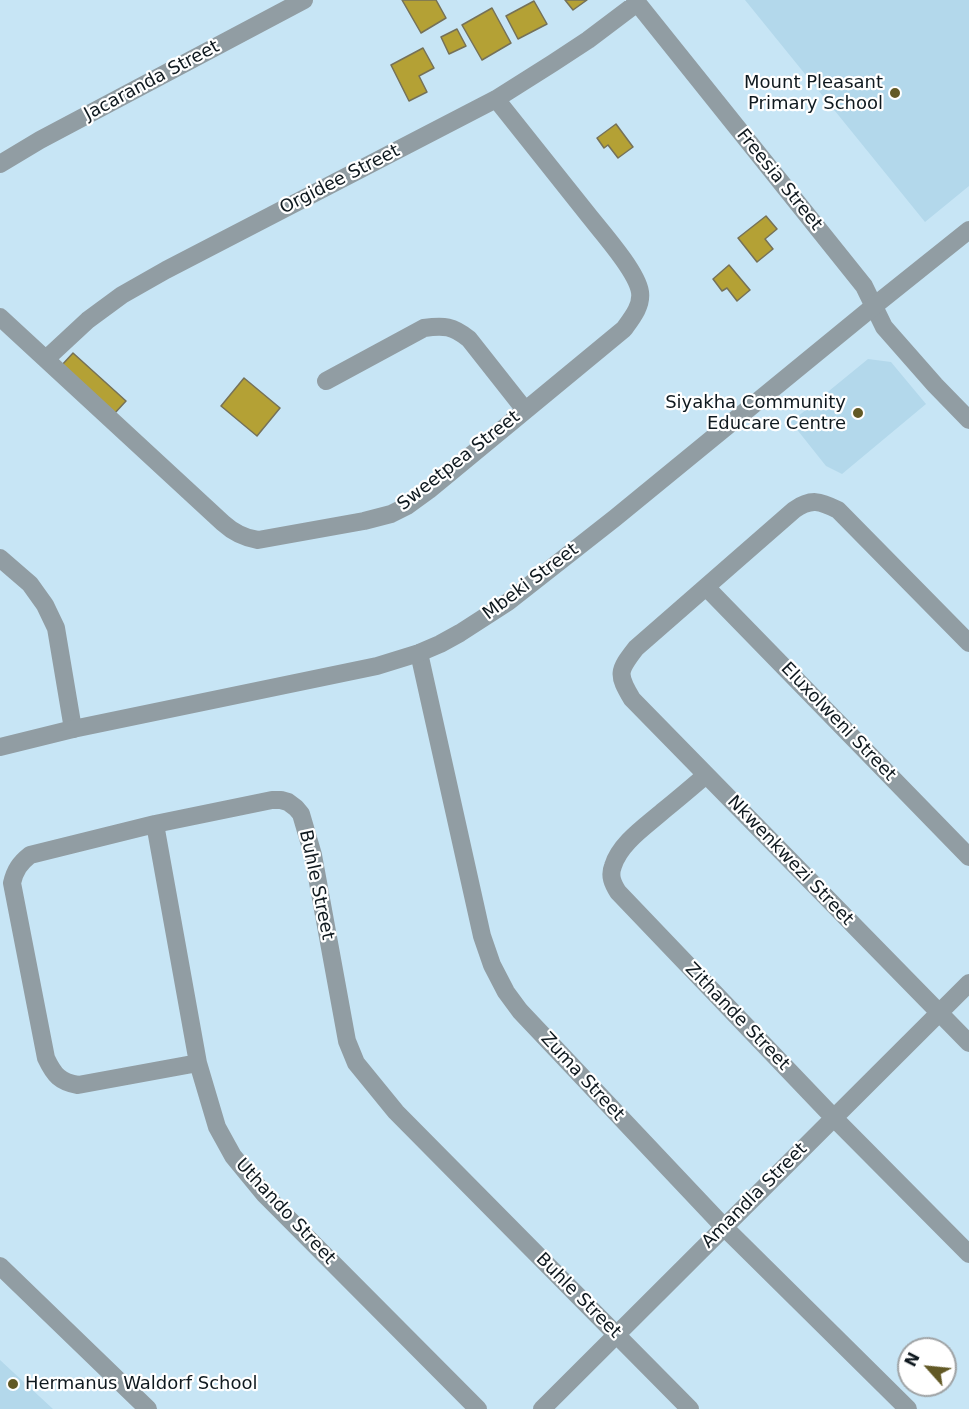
<!DOCTYPE html>
<html>
<head>
<meta charset="utf-8">
<style>
	body { margin:0 }
	#map { position:relative; width:969px; height:1409px; overflow:hidden; background:#c7e5f5; font-family:"DejaVu Sans",sans-serif }
	canvas { display:block }
	.north { position:absolute; left:897px; top:1337px; width:60px; height:60px; box-sizing:border-box; background:#fff; border:2px solid #9fa3a5; border-radius:50%; rotate:297deg; font-size:16px; font-weight:700; line-height:24px; text-align:center; color:#0f191f }
	.north::after { content:''; display:block; margin:auto; width:21px; height:27px; background:#625925; clip-path:polygon(50% 0,100% 100%,50% 72%,0 100%) }
</style>
</head>
<body>
<div id="map">
<canvas width="969" height="1409"></canvas>
<div class="north">N</div>
</div>
<script>
const ctx = document.querySelector('canvas').getContext('2d');
ctx.lineJoin = 'round';
function paint(path, color) { ctx.fillStyle = color; ctx.fill(path, 'evenodd'); }
function trace(path, color, width, dash) { ctx.strokeStyle = color; ctx.lineWidth = width; ctx.lineCap = dash ? 'butt' : 'round'; ctx.setLineDash(dash || []); ctx.stroke(path); }
function label(font, color, halo, rows, align = 'center') {
  ctx.font = font + ' "DejaVu Sans",sans-serif'; ctx.lineWidth = 4.5; ctx.setLineDash([]); ctx.textBaseline = 'middle'; ctx.strokeStyle = halo; ctx.fillStyle = color; for (const [text, x, y, turn = 0] of rows) {
    ctx.save(); ctx.translate(x, y); ctx.rotate((+turn || 0) * Math.PI / 180); ctx.textAlign = isNaN(turn) ? turn : align; if (halo) ctx.strokeText(text, 0, 0); ctx.fillText(text, 0, 0); ctx.restore();
  }
}
const built = new Path2D(`
	M 745,0 L 969,0 L 969,186 L 925,222 Z
	M 868,359 L 891,362 L 926,404 L 842,474 L 826,466 L 791,422 Z
	M 0,1360 L 53,1409 L 0,1409 Z`);
const building = new Path2D(`
	M 402,0 L 436,0 L 446,18 L 421,33 Z
	M 565,0 L 587,0 L 573,10 Z
	M 534,1 L 547,24 L 518,39 L 506,16 Z
	M 492,8 L 511,43 L 482,60 L 462,25 Z
	M 457,29 L 466,46 L 449,54 L 441,37 Z
	M 423,48 L 434,68 L 419,76 L 427,92 L 409,101 L 391,65 Z
	M 616,124 L 633,147 L 618,158 L 608,145 L 604,148 L 597,138 Z
	M 766,216 L 777,229 L 765,239 L 773,249 L 757,262 L 738,238 Z
	M 729,265 L 750,290 L 737,301 L 727,288 L 722,291 L 713,279 Z
	M 73,353 L 126,401 L 114,414 L 61,366 Z
	M 244,378 L 280,408 L 257,436 L 221,406 Z`);
const minor = new Path2D(`
	M 635,0 L 864,286 L 884,327 L 935,385 L 969,420
	M 0,164 L 40,140 L 304,0
	M 0,317 L 223,523 C 234,533 244,538 258,540 L 364,521 L 391,514 L 407,506 L 429,490 L 624,329 C 632,318 642,306 640,292 C 637,271 600,230 586,212 C 556,174 526,137 496,99
	M 46,359 L 88,320 L 122,295 L 166,270 L 496,99 L 553,63 L 588,40 L 637,3
	M 326,381 L 424,328 C 444,325 453,326 469,339 L 525,410
	M 0,558 L 30,584 L 45,605 L 56,628 L 73,729
	M 706,587 L 969,857
	M 969,643 L 838,510 C 820,501 811,498 794,510 L 636,648 C 618,671 617,674 632,699 L 969,1043
	M 419,653 L 482,936 L 492,965 L 506,992 L 520,1011 L 724,1227 L 908,1409
	M 706,775 C 692,787 678,799 663,811 C 646,826 620,843 613,866 C 609,876 613,884 618,892 L 834,1118 L 969,1254
	M 155,824 L 198,1063 L 217,1127 L 233,1156 L 265,1195 L 478,1409
	M 198,1063 L 78,1085 C 60,1082 54,1075 46,1058 L 12,883 C 15,870 20,863 30,855 L 155,824 L 272,800 L 281,800 L 288,802 L 296,808 L 301,814 L 313,855 L 347,1041 L 356,1063 L 396,1112 L 690,1409
	M 0,1266 L 148,1409
	M 542,1409 L 969,983`);
const tertiary = new Path2D(`
	M 0,747 L 73,729 L 377,666 L 419,653 L 440,644 L 460,633 L 508,602 L 615,518 L 874,306 L 969,230`);
const markers = [
	[895,93,6,"#625925"],
	[858,413,6,"#625925"],
	[13,1384,6,"#625925"]
];
const streetNames = [
	["Jacaranda Street",152,81,-28],
	["Orgidee Street",340,180,-27],
	["Freesia Street",779,180,51],
	["Sweetpea Street",459,461,-38],
	["Mbeki Street",531,582,-37],
	["Eluxolweni Street",838,722,46],
	["Nkwenkwezi Street",790,861,46],
	["Buhle Street",316,885,78],
	["Zithande Street",737,1017,46],
	["Zuma Street",582,1077,47],
	["Amandla Street",755,1196,-45],
	["Uthando Street",285,1212,47],
	["Buhle Street",578,1296,45]
];
const poiNames = [
	["Mount Pleasant",883,83],
	["Primary School",883,104],
	["Siyakha Community",846,403],
	["Educare Centre",846,424],
	["Hermanus Waldorf School",25,1384,"left"]
];
paint(built, '#b3d8eb');
paint(building, '#b4a135');
trace(building, '#757158', 1.5);
trace(minor, '#919da3', 18);
trace(tertiary, '#919da3', 18);
for (const [x, y, r, color] of markers) { const dot = new Path2D(); dot.arc(x, y, r, 0, 2 * Math.PI); ctx.fillStyle = color; ctx.fill(dot); trace(dot, '#fff', 2); }
label('18px', '#0f191f', '#fff', streetNames);
label('18px', '#0f191f', '#fff', poiNames, 'right');
</script>
</body>
</html>
